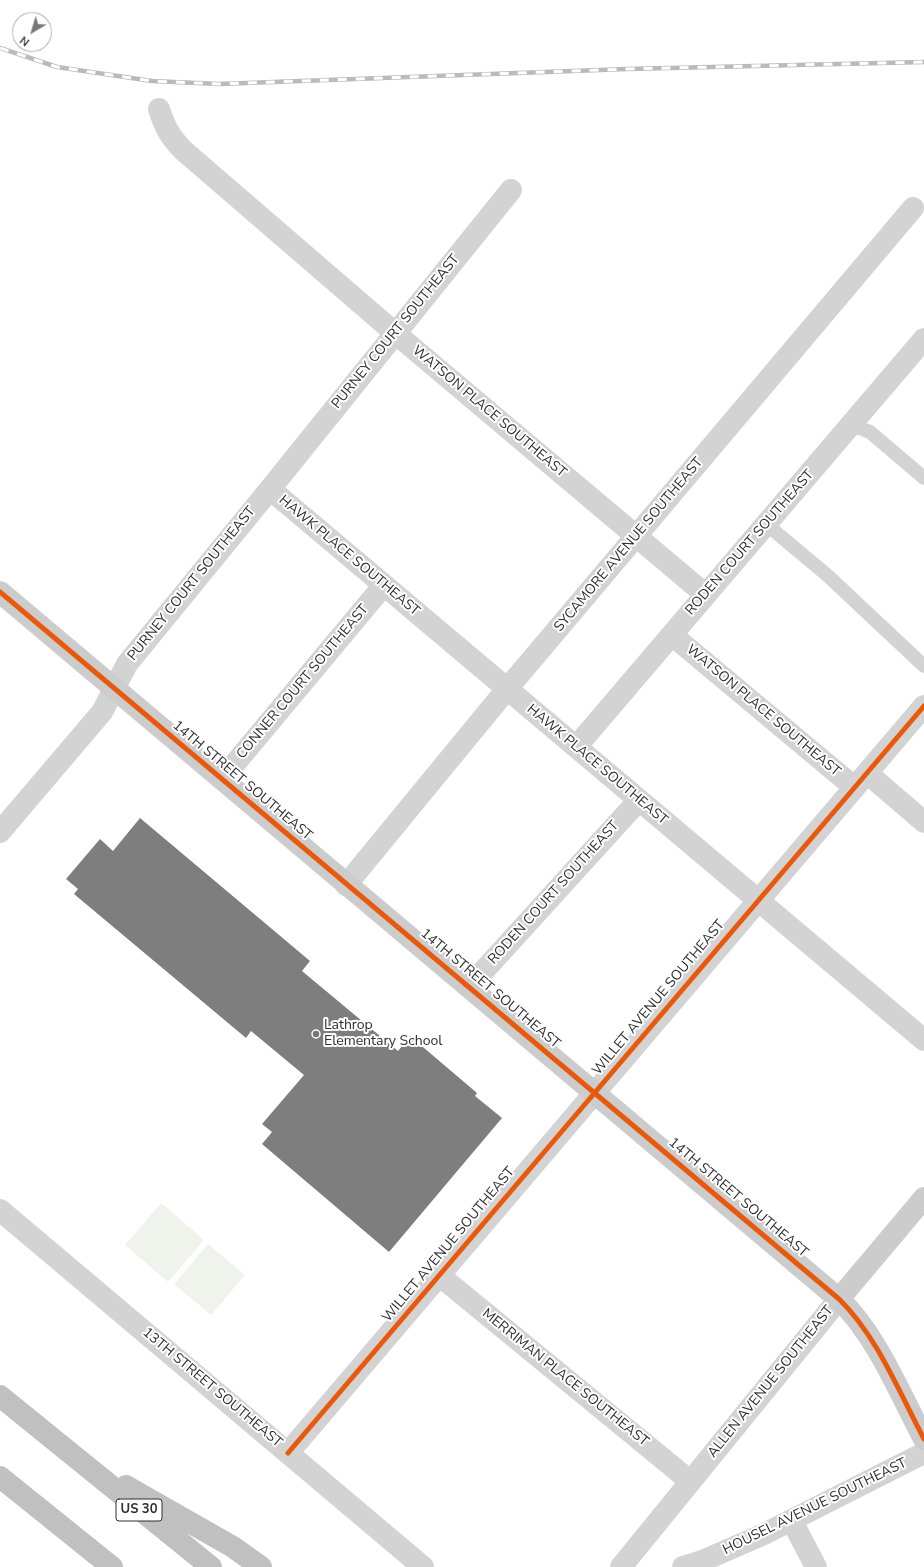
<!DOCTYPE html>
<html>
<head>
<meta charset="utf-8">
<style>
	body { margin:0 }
	#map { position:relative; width:924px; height:1567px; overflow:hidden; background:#fff; font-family:"Nunito Sans",sans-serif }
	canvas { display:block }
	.north { position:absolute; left:12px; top:12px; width:40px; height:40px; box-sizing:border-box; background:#fff; border:1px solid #ababab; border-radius:50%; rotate:218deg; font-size:11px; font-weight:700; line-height:16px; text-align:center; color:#2e2e2e }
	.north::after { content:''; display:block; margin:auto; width:14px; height:18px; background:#777; clip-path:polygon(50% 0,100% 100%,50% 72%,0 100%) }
</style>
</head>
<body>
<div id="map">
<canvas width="924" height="1567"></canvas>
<div class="north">N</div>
</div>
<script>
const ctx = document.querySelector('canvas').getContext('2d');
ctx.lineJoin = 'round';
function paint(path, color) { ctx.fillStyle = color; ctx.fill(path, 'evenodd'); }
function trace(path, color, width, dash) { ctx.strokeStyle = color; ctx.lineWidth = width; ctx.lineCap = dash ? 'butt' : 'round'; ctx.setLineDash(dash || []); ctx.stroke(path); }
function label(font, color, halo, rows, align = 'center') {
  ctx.font = font + ' "Nunito Sans",sans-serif'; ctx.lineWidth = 4; ctx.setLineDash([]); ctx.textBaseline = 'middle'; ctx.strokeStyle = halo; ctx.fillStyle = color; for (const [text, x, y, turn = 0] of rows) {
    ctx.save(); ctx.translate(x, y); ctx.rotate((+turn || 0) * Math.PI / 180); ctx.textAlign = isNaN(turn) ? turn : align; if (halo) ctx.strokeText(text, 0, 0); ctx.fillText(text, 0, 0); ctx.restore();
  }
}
const green = new Path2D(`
	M 161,1203 L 204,1240 L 168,1282 L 125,1245 Z
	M 208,1244 L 245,1275 L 211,1315 L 174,1284 Z`);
const building = new Path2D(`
	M 140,818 L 310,961 L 302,971 L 398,1051 L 410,1036 L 477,1093 L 475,1096 L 502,1118 L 389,1252 L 262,1144 L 272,1132 L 262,1124 L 304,1075 L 251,1031 L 246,1038 L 74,894 L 78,889 L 66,879 L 100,839 L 113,851 Z`);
const lane = new Path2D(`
	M 848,428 L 860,428 L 870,432 L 924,478
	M 766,524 L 827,575 L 924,666`);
const street = new Path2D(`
	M 159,109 C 165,128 170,137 184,151 L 395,333 L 706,595
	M 270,489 L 924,1040
	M 672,635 L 854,787
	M 576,747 L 924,339
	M 867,773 L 924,822
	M 222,779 L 384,585
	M 0,832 L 102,712 L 127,664 L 270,489 L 511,190
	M 346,885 L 507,689 L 913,208
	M 469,987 L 639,800
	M 0,1210 L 423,1567
	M 440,1276 L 690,1481
	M 288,1453 L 924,706
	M 792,1521 L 816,1567
	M 621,1567 L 839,1299
	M 683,1567 L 702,1561 L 762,1535 L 924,1453`);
const secondary = new Path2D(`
	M 0,592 L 839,1299 C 877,1336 899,1392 924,1439
	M 839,1299 L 924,1198`);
const highway = new Path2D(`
	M 0,1396 L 211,1567
	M 0,1477 L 112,1567
	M 126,1486 L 233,1547 L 261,1567`);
const rail = new Path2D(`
	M 0,48 L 57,67 L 152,81 L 219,84 L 627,69 L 924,62`);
const cycleway = new Path2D(`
	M 0,592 L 839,1299 C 877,1336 899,1392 924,1439
	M 288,1453 L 924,706`);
const markers = [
	[316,1034,4,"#777"]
];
const shields = [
	[139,1510,46]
];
const shieldNames = [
	["US 30",139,1510]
];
const streetNames = [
	["PURNEY COURT SOUTHEAST",396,332,-51],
	["WATSON PLACE SOUTHEAST",489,412,40],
	["RODEN COURT SOUTHEAST",750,543,-49],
	["SYCAMORE AVENUE SOUTHEAST",629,545,-50],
	["HAWK PLACE SOUTHEAST",349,556,40],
	["PURNEY COURT SOUTHEAST",192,584,-51],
	["CONNER COURT SOUTHEAST",303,682,-50],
	["WATSON PLACE SOUTHEAST",763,711,40],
	["HAWK PLACE SOUTHEAST",597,765,40],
	["14TH STREET SOUTHEAST",242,781,40],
	["RODEN COURT SOUTHEAST",554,893,-48],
	["14TH STREET SOUTHEAST",490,989,40],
	["WILLET AVENUE SOUTHEAST",659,998,-50],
	["14TH STREET SOUTHEAST",738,1198,40],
	["WILLET AVENUE SOUTHEAST",449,1245,-50],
	["MERRIMAN PLACE SOUTHEAST",565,1378,39],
	["ALLEN AVENUE SOUTHEAST",771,1382,-51],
	["13TH STREET SOUTHEAST",212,1388,40],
	["HOUSEL AVENUE SOUTHEAST",815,1507,-26]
];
const poiNames = [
	["Lathrop",324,1026],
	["Elementary School",324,1042]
];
paint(green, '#f0f3ec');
paint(building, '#7e7e7e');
trace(lane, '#d3d3d3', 14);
trace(street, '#d3d3d3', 22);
trace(secondary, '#ccc', 22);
trace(highway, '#c0c0c0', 22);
trace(rail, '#bababa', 4.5);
trace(rail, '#fff', 3, [9]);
trace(cycleway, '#e8590c', 5);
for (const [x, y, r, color] of markers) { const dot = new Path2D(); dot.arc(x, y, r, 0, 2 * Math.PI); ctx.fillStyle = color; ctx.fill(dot); trace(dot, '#fff', 1.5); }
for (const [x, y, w] of shields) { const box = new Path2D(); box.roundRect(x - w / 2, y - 11, w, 22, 3); ctx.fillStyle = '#fff'; ctx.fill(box); trace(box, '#2e2e2e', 1); }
label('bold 13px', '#2e2e2e', null, shieldNames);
label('14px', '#2e2e2e', '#fff', streetNames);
label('14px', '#2e2e2e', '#fff', poiNames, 'left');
</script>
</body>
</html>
